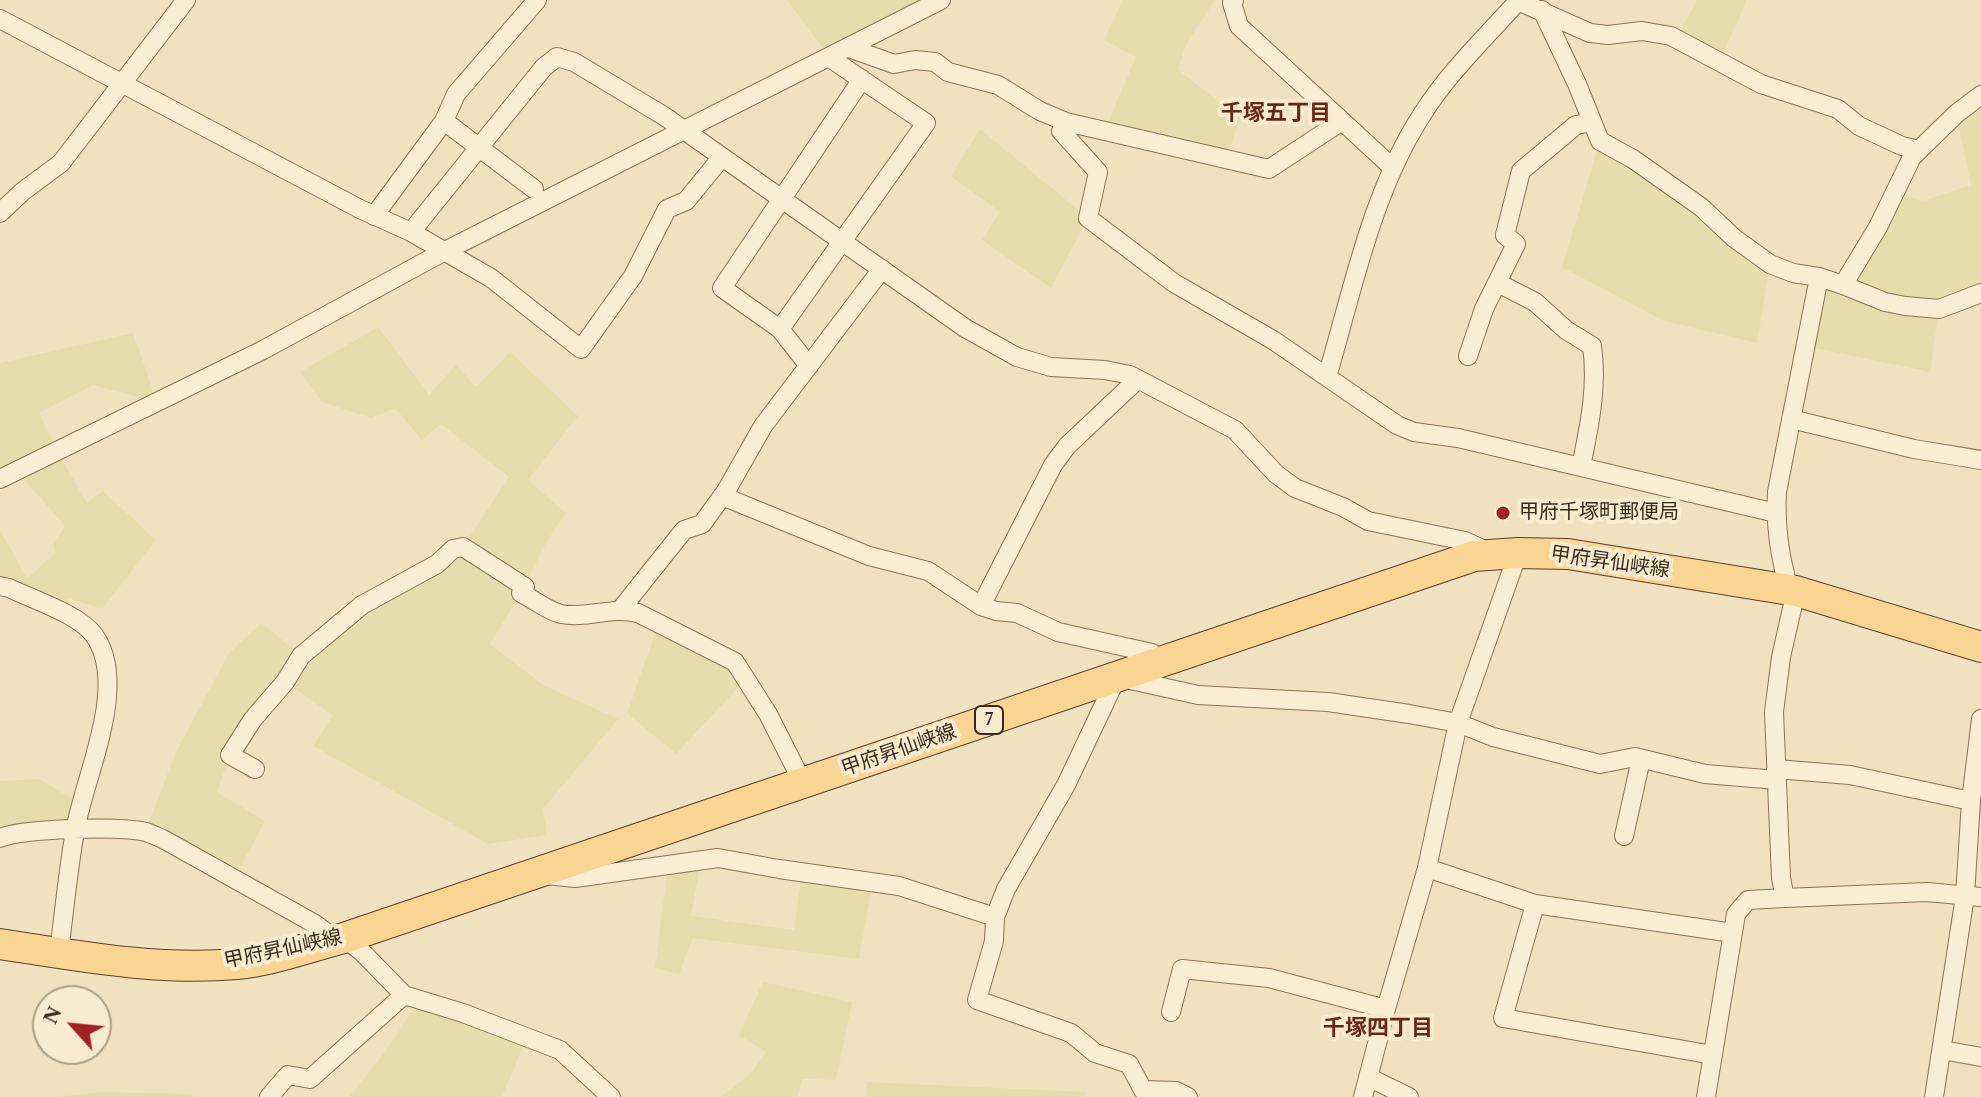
<!DOCTYPE html>
<html>
<head>
<meta charset="utf-8">
<style>
	body { margin:0 }
	#map { position:relative; width:1981px; height:1097px; overflow:hidden; background:#f2e1c0; font-family:"Times New Roman",serif }
	canvas { display:block }
	.north { position:absolute; left:32px; top:985px; width:80px; height:80px; box-sizing:border-box; background:#f8ebd0; border:2px solid #ac9e88; border-radius:50%; rotate:297deg; font-size:22px; font-weight:700; line-height:32px; text-align:center; color:#3b2a1c }
	.north::after { content:''; display:block; margin:auto; width:28px; height:36px; background:#a12127; clip-path:polygon(50% 0,100% 100%,50% 72%,0 100%) }
</style>
</head>
<body>
<div id="map">
<canvas width="1981" height="1097"></canvas>
<div class="north">N</div>
</div>
<script>
const ctx = document.querySelector('canvas').getContext('2d');
ctx.lineJoin = 'round';
function paint(path, color) { ctx.fillStyle = color; ctx.fill(path, 'evenodd'); }
function trace(path, color, width, dash) { ctx.strokeStyle = color; ctx.lineWidth = width; ctx.lineCap = dash ? 'butt' : 'round'; ctx.setLineDash(dash || []); ctx.stroke(path); }
function label(font, color, halo, rows, align = 'center') {
  ctx.font = font + ' "Times New Roman","Noto Sans JP",serif'; ctx.lineWidth = 8; ctx.setLineDash([]); ctx.textBaseline = 'middle'; ctx.strokeStyle = halo; ctx.fillStyle = color; for (const [text, x, y, turn = 0] of rows) {
    ctx.save(); ctx.translate(x, y); ctx.rotate((+turn || 0) * Math.PI / 180); ctx.textAlign = isNaN(turn) ? turn : align; if (halo) ctx.strokeText(text, 0, 0); ctx.fillText(text, 0, 0); ctx.restore();
  }
}
const farmland = new Path2D(`
	M 787,0 L 921,0 L 830,58 Z
	M 1123,0 L 1215,0 L 1186,44 L 1178,70 L 1241,118 L 1225,159 L 1104,131 L 1136,57 L 1104,40 Z
	M 1697,0 L 1747,0 L 1719,62 L 1676,39 Z
	M 1981,95 L 1981,293 L 1939,309 L 1930,372 L 1805,346 L 1819,277 L 1844,284 L 1895,193 L 1923,201 L 1971,185 L 1956,114 Z
	M 980,129 L 1088,218 L 1051,288 L 982,240 L 1000,212 L 951,176 Z
	M 1600,141 L 1770,264 L 1757,343 L 1664,321 L 1562,267 Z
	M 378,327 L 429,395 L 456,365 L 476,387 L 510,352 L 578,416 L 528,480 L 566,513 L 547,541 L 521,593 L 490,644 L 543,685 L 618,719 L 543,809 L 547,835 L 488,844 L 313,746 L 333,715 L 285,682 L 230,755 L 217,792 L 265,821 L 234,879 L 145,832 L 176,752 L 229,653 L 261,623 L 301,655 L 463,547 L 509,477 L 441,424 L 422,440 L 395,408 L 371,418 L 322,402 L 300,372 Z
	M 133,333 L 157,402 L 93,385 L 39,413 L 57,451 L 87,503 L 103,491 L 156,540 L 102,609 L 68,598 L 73,619 L 0,586 L 0,530 L 27,578 L 56,553 L 53,545 L 65,526 L 17,471 L 0,479 L 0,363 Z
	M 659,623 L 746,679 L 676,754 L 627,713 Z
	M 39,779 L 81,804 L 75,829 L 0,838 L 0,781 Z
	M 701,860 L 691,916 L 794,930 L 802,873 L 871,890 L 859,959 L 693,938 L 679,974 L 655,968 L 668,865 Z
	M 763,982 L 852,1002 L 836,1080 L 803,1079 L 797,1097 L 721,1097 L 750,1074 L 766,1052 L 739,1035 Z
	M 420,1000 L 527,1037 L 502,1097 L 349,1097 L 382,1056 Z
	M 867,1082 L 1085,1092 L 1084,1097 L 866,1097 Z
	M 103,1092 L 189,1094 L 197,1097 L 55,1097 Z`);
const minor = new Path2D(`
	M 1234,0 L 1232,3 L 1239,26 L 1393,168
	M 1516,0 L 1590,33 L 1608,35 L 1642,31 L 1671,36 L 1761,84 L 1838,109 L 1859,126 L 1902,146 L 1919,150
	M 1542,10 L 1577,84 L 1600,141 L 1633,159 L 1701,207 L 1734,238 L 1770,264 L 1793,273 L 1819,277 L 1843,285 L 1885,302 L 1905,306 L 1939,309 L 1981,293
	M 0,19 L 360,209 L 411,232 L 491,278 L 581,349 L 633,276 L 667,209 L 686,201 L 722,157
	M 849,48 L 894,64 L 915,60 L 935,62 L 948,72 L 998,85 L 1040,111 L 1066,122 L 1269,169 L 1342,121
	M 444,121 L 534,189
	M 1066,122 L 1061,131 L 1098,172 L 1088,218 L 1174,283 L 1273,340 L 1397,425 L 1414,432 L 1458,438 L 1776,513
	M 0,213 L 22,192 L 61,163 L 186,0
	M 374,216 L 444,121 L 456,94 L 537,0
	M 411,232 L 544,67 L 557,57 L 574,62 L 664,116 L 965,328 L 1017,357 L 1051,367 L 1105,370 L 1130,375 L 1235,430 L 1276,474 L 1295,488 L 1343,507 L 1368,521 L 1465,541 L 1489,552
	M 1498,283 L 1535,302 L 1566,330 L 1592,346 C 1598,387 1589,427 1581,467
	M 1843,285 L 1878,227 L 1912,157 L 1956,114 L 1981,95
	M 780,329 L 926,123 L 830,58
	M 1468,356 L 1484,309 L 1516,244 L 1505,235 L 1521,171 L 1576,125 L 1592,122
	M 809,366 L 780,329 L 722,288 L 862,79
	M 1327,377 C 1353,289 1372,191 1423,113 C 1449,72 1486,37 1518,1
	M 1791,419 L 1914,449 L 1981,460
	M 0,479 L 263,350 L 443,252 L 941,0
	M 722,496 L 869,556 L 928,571 L 981,606 L 996,611 L 1017,613 L 1058,632 L 1152,653 L 1158,663
	M 0,586 L 9,588 C 32,599 80,615 94,635 C 130,685 84,777 75,831 C 68,871 64,912 59,953
	M 1789,590 C 1780,556 1775,528 1777,492 L 1819,277
	M 1796,591 L 1781,657 L 1774,712 L 1781,878 L 1785,898 L 1927,892 L 1981,897
	M 981,606 L 1053,465 L 1067,446 L 1138,379
	M 621,609 L 684,530 L 702,524 L 726,491 L 763,426 L 882,269
	M 255,769 L 230,755 L 253,719 L 285,682 L 301,656 L 362,605 L 437,564 L 453,549 L 463,547 L 525,587 L 521,593 C 533,599 548,611 561,614 C 588,619 611,606 638,613 L 735,662 L 768,714 L 803,783
	M 1776,769 L 1850,775 L 1971,801
	M 1624,836 L 1641,759
	M 0,838 C 25,828 119,826 146,832 C 152,834 158,837 163,839 L 315,924 L 337,940
	M 1427,868 L 1535,904 L 1733,933
	M 546,875 L 575,878 L 718,858 L 779,869 L 899,886 L 995,917
	M 1535,904 L 1503,1018 L 1713,1055
	M 344,938 L 362,952 L 404,995 L 463,1013 L 560,1050 L 611,1097
	M 1171,1012 L 1182,969 L 1269,978 L 1386,1009
	M 1942,1050 L 1981,1057
	M 1368,1077 L 1409,1097
	M 269,1097 L 288,1075 L 310,1079 L 404,995
	M 1188,1097 L 1176,1091 L 1143,1090 L 1129,1064 L 1095,1053 L 1071,1033 L 977,1000 L 994,941 L 995,917 L 1006,889 L 1066,785 L 1117,677 L 1198,695 L 1328,702 L 1409,714 L 1458,723 L 1493,737 L 1600,764 L 1635,757 L 1705,774 L 1777,780
	M 1363,1097 L 1386,1009 L 1427,868 L 1458,723 L 1518,553
	M 1706,1097 L 1736,914 L 1748,900 L 1785,898
	M 1934,1097 L 1965,896 L 1971,801 L 1981,719`);
const primary = new Path2D(`
	M 0,944 C 78,956 158,971 237,964 C 272,961 309,947 344,938 L 1474,556 L 1518,553 L 1568,554 L 1796,591 L 1981,647`);
const markers = [
	[1503,513,8,"#a12127"]
];
const shields = [
	[989,720,28]
];
const shieldNames = [
	["7",989,720]
];
const poiNames = [
	["甲府千塚町郵便局",1519,513]
];
const streetNames = [
	["甲府昇仙峡線",1610,563,8],
	["甲府昇仙峡線",899,751,-19],
	["甲府昇仙峡線",283,950,-12]
];
const neighbourhoodNames = [
	["千塚五丁目",1276,114],
	["千塚四丁目",1378,1029]
];
paint(farmland, '#e8dcad');
trace(minor, '#8d7156', 20);
trace(primary, '#5a3f2b', 32);
trace(minor, '#fceed4', 18);
trace(primary, '#f9d594', 30);
for (const [x, y, r, color] of markers) { const dot = new Path2D(); dot.arc(x, y, r, 0, 2 * Math.PI); ctx.fillStyle = color; ctx.fill(dot); trace(dot, '#f8ebd0', 3); }
for (const [x, y, w] of shields) { const box = new Path2D(); box.roundRect(x - w / 2, y - 14, w, 28, 6); ctx.fillStyle = '#f8ebd0'; ctx.fill(box); trace(box, '#3b2a1c', 2); }
label('bold 18px', '#3b2a1c', null, shieldNames);
label('20px', '#3b2a1c', '#f8ebd0', poiNames, 'left');
label('20px', '#3b2a1c', '#f8ebd0', streetNames);
label('bold 22px', '#6b2617', '#f8ebd0', neighbourhoodNames);
</script>
</body>
</html>
